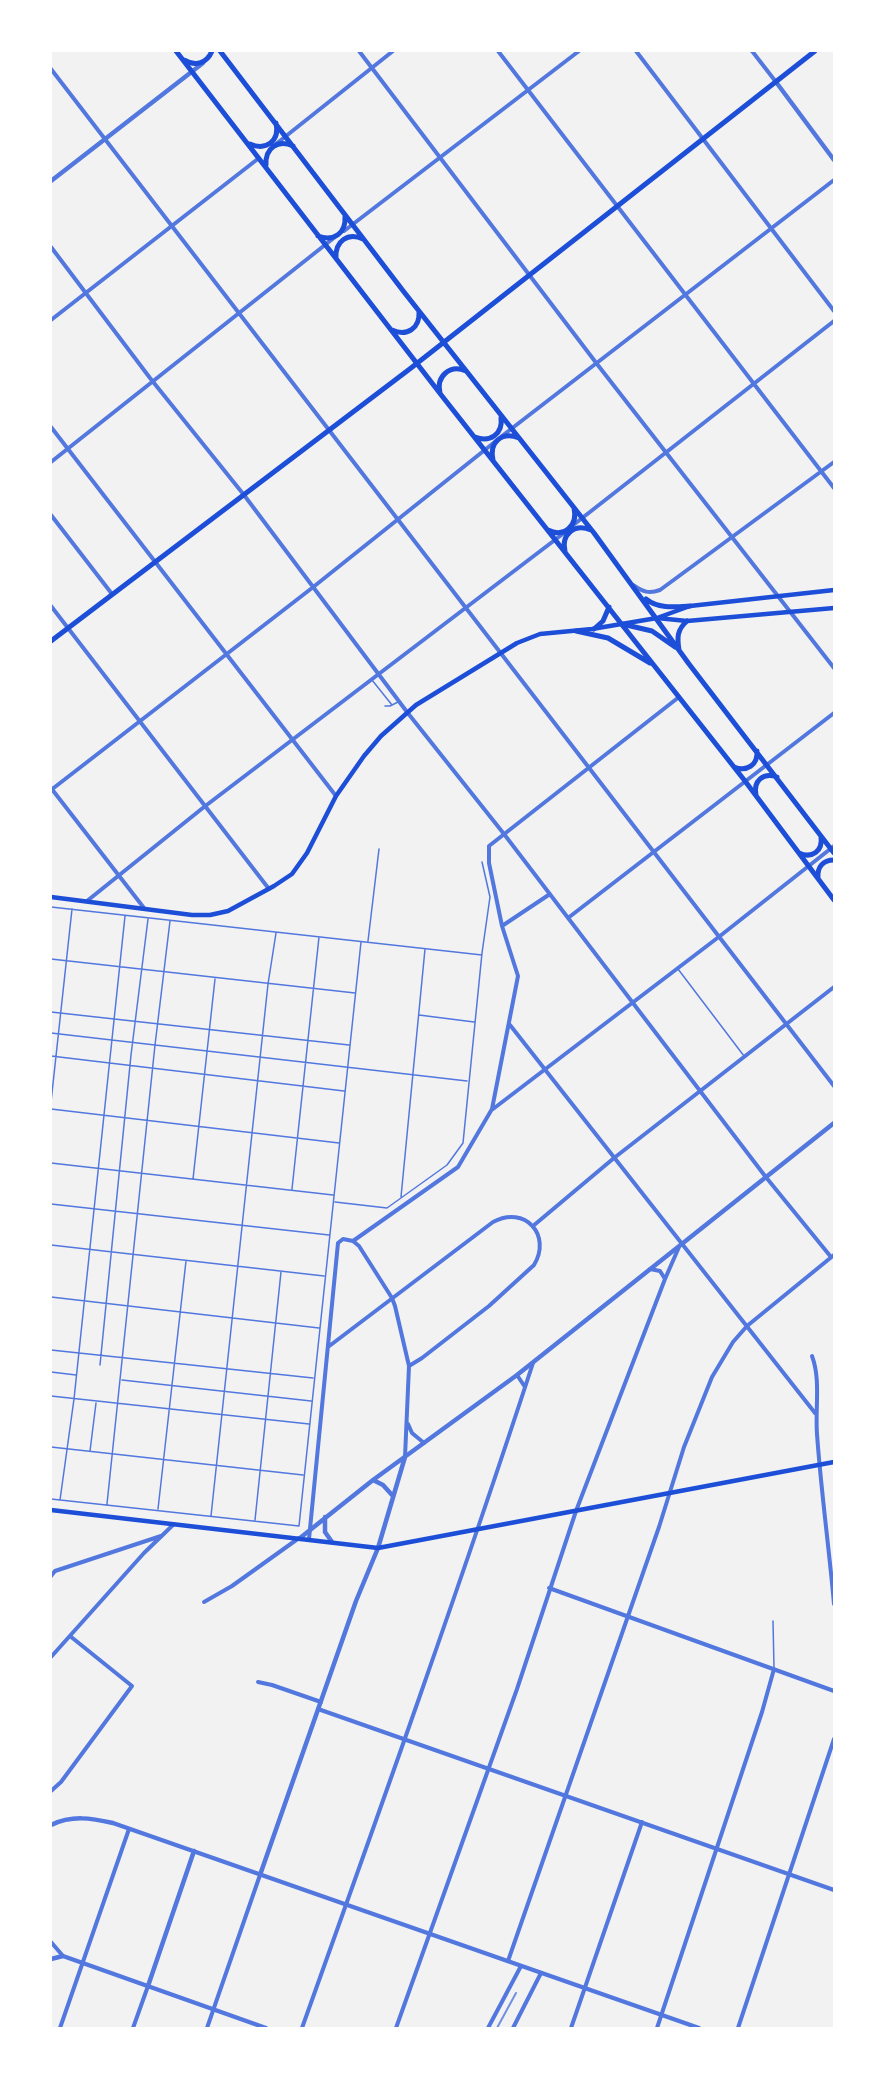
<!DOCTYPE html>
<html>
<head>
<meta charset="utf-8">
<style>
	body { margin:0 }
	#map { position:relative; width:885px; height:2079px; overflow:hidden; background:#f2f2f2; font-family:"Titillium Web",sans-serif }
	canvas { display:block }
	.frame { position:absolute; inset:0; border:52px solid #fff; pointer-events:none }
</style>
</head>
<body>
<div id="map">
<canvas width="885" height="2079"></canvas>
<div class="frame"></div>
</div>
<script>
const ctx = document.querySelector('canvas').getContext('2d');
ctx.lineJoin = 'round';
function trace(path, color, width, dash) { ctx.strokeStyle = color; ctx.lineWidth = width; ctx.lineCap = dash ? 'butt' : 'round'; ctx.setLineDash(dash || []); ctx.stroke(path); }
const service = new Path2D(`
	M 372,680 L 392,705
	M 385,706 L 390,706 L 398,702
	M 51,907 L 482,955
	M 368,941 L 379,849
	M 51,959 L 355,993
	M 678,969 L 744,1056
	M 51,1012 L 349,1045
	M 419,1015 L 474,1022
	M 51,1033 L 467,1081
	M 51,1056 L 344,1091
	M 51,1102 L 72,909
	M 51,1109 L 339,1143
	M 51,1163 L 333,1195
	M 193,1179 L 215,979
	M 292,1189 L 319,937
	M 401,1197 L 425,949
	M 335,1202 L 387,1208 L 447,1165 L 463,1143 L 482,953 L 490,897 L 482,862
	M 51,1204 L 329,1235
	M 51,1245 L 324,1276
	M 51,1297 L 319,1328
	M 51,1350 L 313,1378
	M 100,1365 L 131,1055 L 148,919
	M 51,1372 L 76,1375
	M 122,1380 L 311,1401
	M 51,1396 L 309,1424
	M 51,1447 L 303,1475
	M 90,1451 L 96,1403
	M 51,1499 L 299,1526 L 361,942
	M 60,1500 L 74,1399 L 125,916
	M 107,1504 L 155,1045 L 170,921
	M 158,1509 L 186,1261
	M 211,1516 L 268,984 L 276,933
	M 255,1520 L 281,1272
	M 773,1621 L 774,1668`);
const minor = new Path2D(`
	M 359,51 L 597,364 L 834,668
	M 498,51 L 834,488
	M 636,51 L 834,311
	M 752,51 L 776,82
	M 51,69 L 834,1086
	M 276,144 L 393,51
	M 344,231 L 579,51
	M 51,247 L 150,378 L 244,495 L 407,712 L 504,834 L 765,1176 L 831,1257
	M 51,320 L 259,158
	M 51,427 L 336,796
	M 502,436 L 834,180
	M 51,462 L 335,237
	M 51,515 L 112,594
	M 572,526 L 834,321
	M 633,585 C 643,592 649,594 660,590 L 834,462
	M 51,606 L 269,889
	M 51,788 L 144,908
	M 51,790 L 312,588 L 496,441
	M 87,901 L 204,807 L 564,533
	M 568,918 L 834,713
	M 502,926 L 550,894
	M 510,1025 L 815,1413
	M 493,1109 L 720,936 L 834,846
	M 533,1226 L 614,1158 L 834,987
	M 353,1241 L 359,1246 L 392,1298 L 395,1306 L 409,1366 L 405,1457
	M 650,1269 L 660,1271 L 665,1279
	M 328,1347 L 493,1222 C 525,1205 552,1235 534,1265 L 489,1306 L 422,1358 L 409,1366
	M 812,1356 C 821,1380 815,1408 817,1434 C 821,1491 829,1547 834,1604
	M 517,1375 L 525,1387
	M 408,1424 L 412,1433 L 424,1443
	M 309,1539 L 338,1243 L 343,1239 L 353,1241 L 458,1167 L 492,1109 L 518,976 L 502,926 L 489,863 L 489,846 L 679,697
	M 51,1576 L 55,1571 L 161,1536
	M 549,1588 L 834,1691
	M 204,1602 L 232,1586 L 299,1538
	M 51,1657 L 144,1553 L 174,1524
	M 258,1682 L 272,1685 L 321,1702
	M 318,1709 L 834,1890
	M 51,1791 L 61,1782 L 132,1686 L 70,1636
	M 51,1942 L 63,1956
	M 508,1961 L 659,1527 L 684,1447 L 712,1377 L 733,1342 L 747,1326 L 834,1255
	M 60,2028 L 129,1829
	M 133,2028 L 148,1986
	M 207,2028 L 260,1875
	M 302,2028 C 381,1807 460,1586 533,1363
	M 396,2028 L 517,1689 L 576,1511 L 665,1279 L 679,1247
	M 488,2028 L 521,1966
	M 513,2028 L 541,1973
	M 571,2028 L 642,1822
	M 657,2028 L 762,1712 L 774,1669
	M 738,2028 L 834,1739`);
const tertiary = new Path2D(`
	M 776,82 L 834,160
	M 51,181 L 203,63
	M 373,1480 L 383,1485 L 392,1495
	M 325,1517 L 325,1532 L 332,1542
	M 300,1538 L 373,1480 L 517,1375 L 834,1123
	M 51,1825 C 72,1815 91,1818 113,1823 L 699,2028
	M 260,1875 L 356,1601 L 378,1548 L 405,1457
	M 51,1959 L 63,1956 L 266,2028
	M 148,1986 L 194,1851`);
const secondary = new Path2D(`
	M 657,618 L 687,621 L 834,608
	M 51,897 L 192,915 L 210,915 L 228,911 L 274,886 L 292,874 L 307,853 L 336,796 L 364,756 L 381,736 L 416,705 L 517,643 L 540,634 L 592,629 L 657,618 L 690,606 L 834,590
	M 51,1510 L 378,1548 L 834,1462`);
const primary = new Path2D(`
	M 176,51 L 442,396 L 745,781 L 834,900
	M 220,51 L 404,292 L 594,533 L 689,664 L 834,853
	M 184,60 C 196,67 207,63 212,51
	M 250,144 C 266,151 280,141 276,123
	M 266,165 C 265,148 278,139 293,146
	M 318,236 C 334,242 346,233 345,217
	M 336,258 C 335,241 348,232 363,239
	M 392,330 C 407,337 420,328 419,312
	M 440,393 C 436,376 450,364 466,371
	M 475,437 C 490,443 503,434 501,418
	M 493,460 C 489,442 502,431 519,438
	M 548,530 C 564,538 578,526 574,508
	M 565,551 C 561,534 575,523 591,530
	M 646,599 C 658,609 675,607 690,606
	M 622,624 L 652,631 L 675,647
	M 594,629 L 603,621 L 609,607
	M 576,631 L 608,638 L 650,663
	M 51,641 L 411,368 L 815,51
	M 679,650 C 677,637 677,630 687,621
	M 734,767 C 747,772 758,765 757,751
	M 756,795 C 753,781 763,772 777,777
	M 799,853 C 812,859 823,851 821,837
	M 818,878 C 817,867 823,860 834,860`);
const rail = new Path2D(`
	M 497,2028 L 516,1993`);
trace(service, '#5277de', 1.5);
trace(minor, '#5277de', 4);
trace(tertiary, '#5277de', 4.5);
trace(secondary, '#1d4ed8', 4.5);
trace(primary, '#1d4ed8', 5);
trace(rail, '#7290e2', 2);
</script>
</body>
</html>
